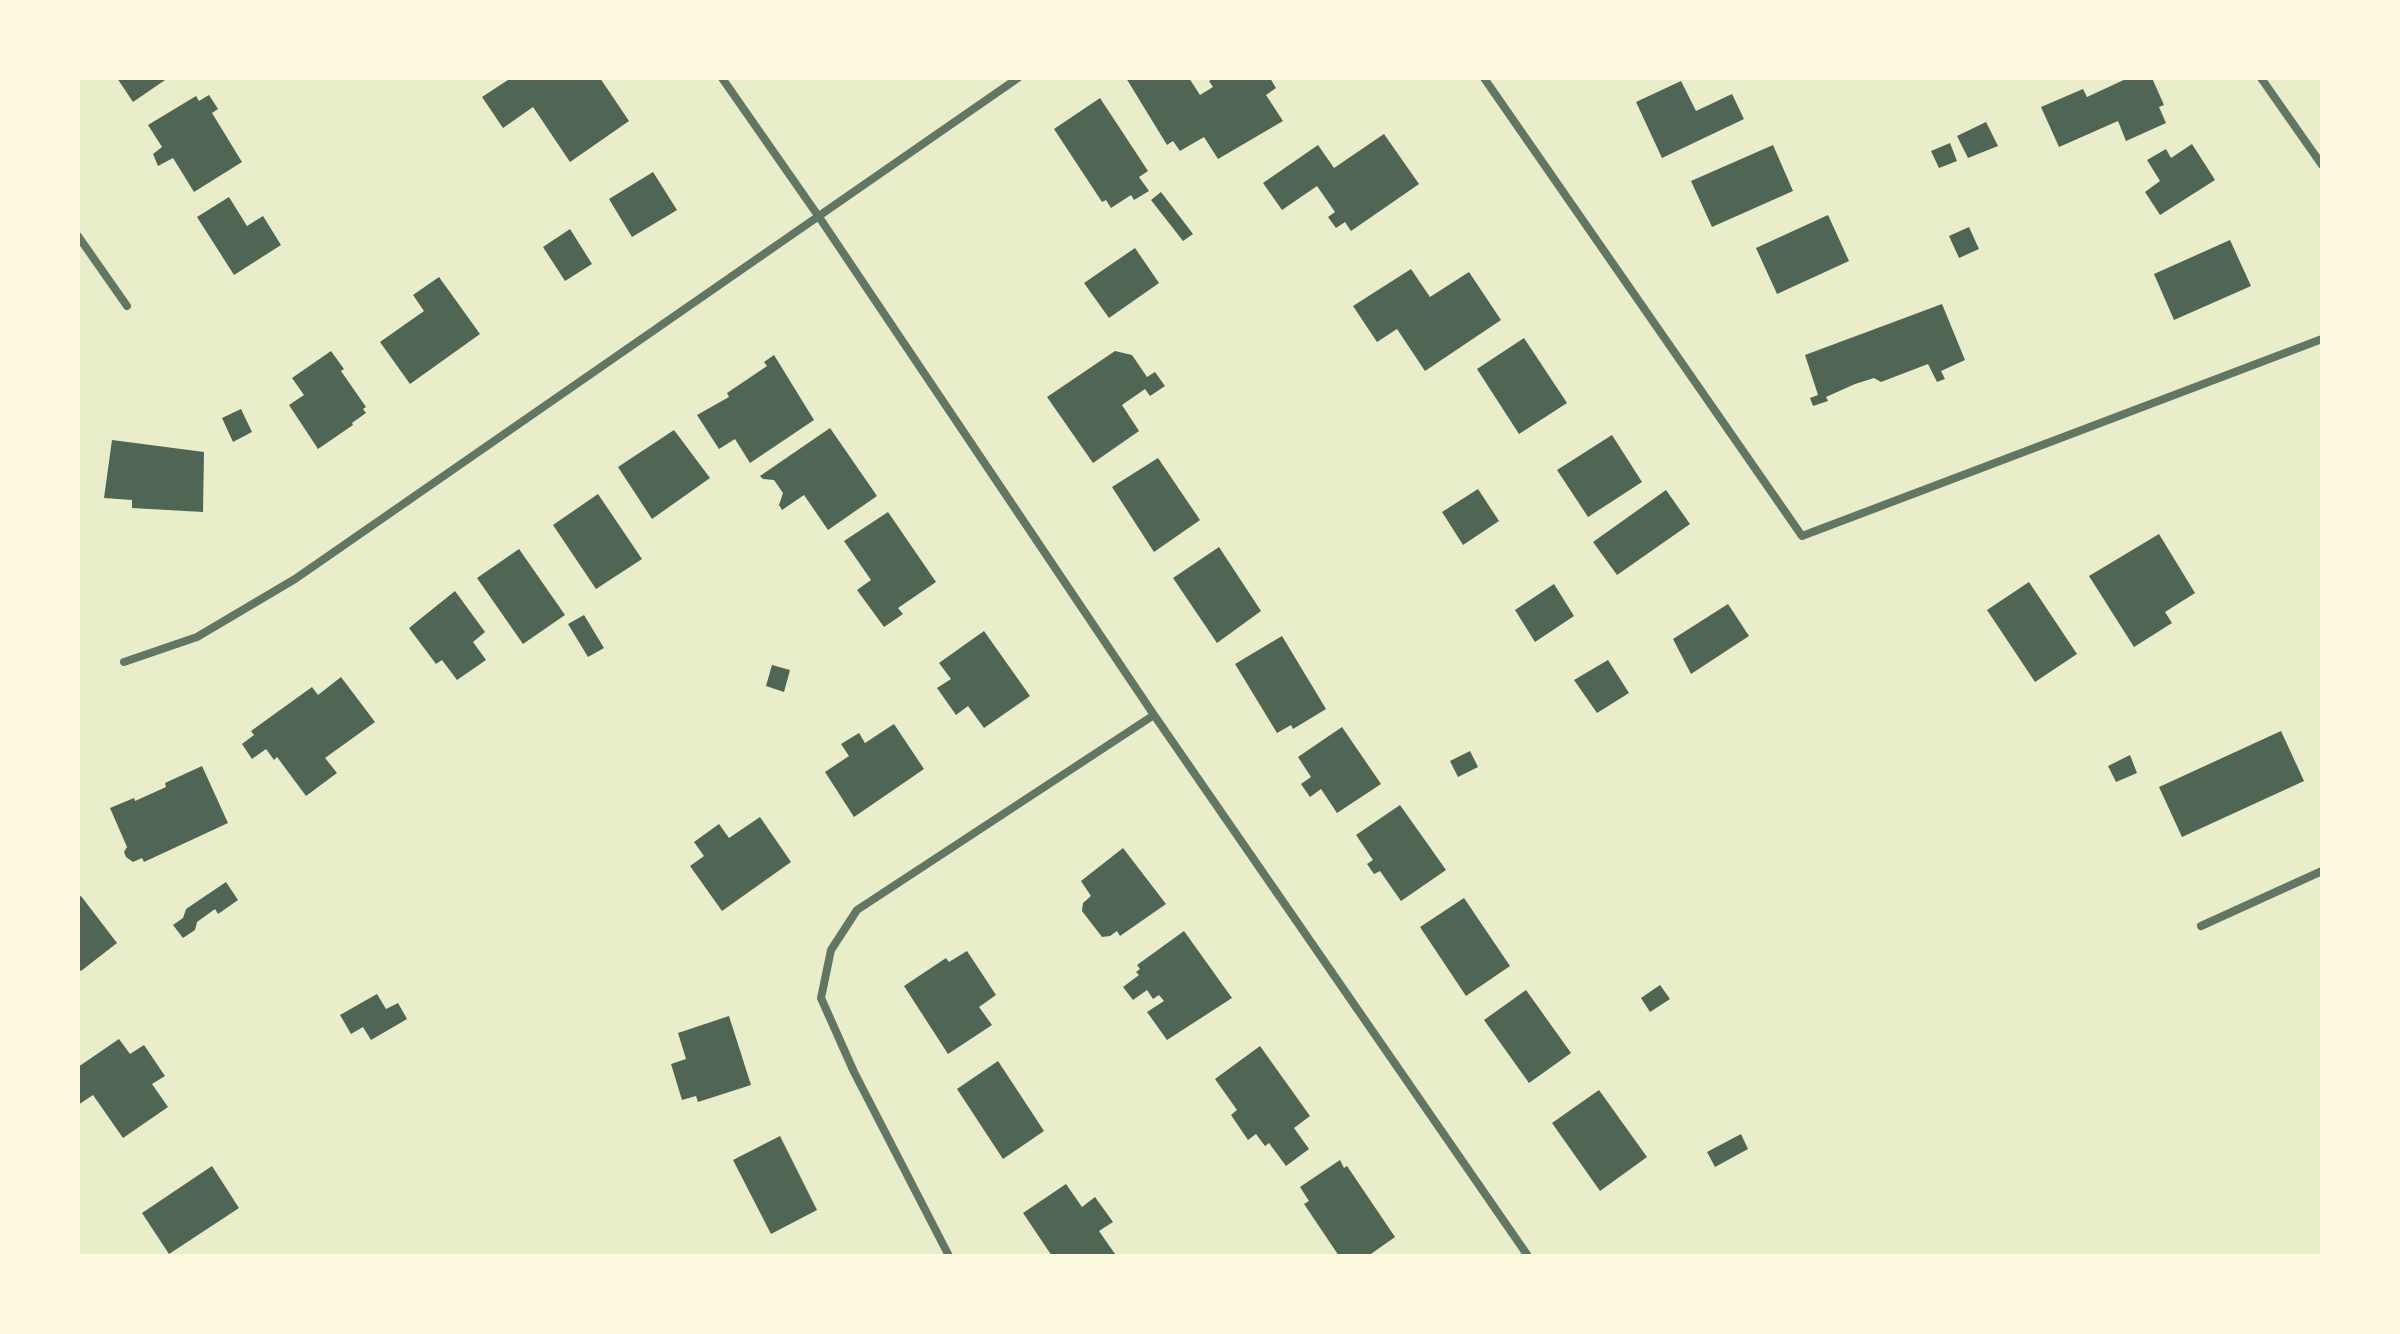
<!DOCTYPE html>
<html>
<head>
<meta charset="utf-8">
<style>
	body { margin:0 }
	#map { position:relative; width:2400px; height:1334px; overflow:hidden; background:#e9edc9; font-family:"Roboto Serif",serif }
	canvas { display:block }
	.frame { position:absolute; inset:0; border:80px solid #fefae0; pointer-events:none }
</style>
</head>
<body>
<div id="map">
<canvas width="2400" height="1334"></canvas>
<div class="frame"></div>
</div>
<script>
const ctx = document.querySelector('canvas').getContext('2d');
ctx.lineJoin = 'round';
function paint(path, color) { ctx.fillStyle = color; ctx.fill(path, 'evenodd'); }
function trace(path, color, width, dash) { ctx.strokeStyle = color; ctx.lineWidth = width; ctx.lineCap = dash ? 'butt' : 'round'; ctx.setLineDash(dash || []); ctx.stroke(path); }
const building = new Path2D(`
	M 117,78 L 168,78 L 133,102 Z
	M 511,78 L 600,78 L 629,121 L 570,162 L 533,107 L 503,128 L 482,97 Z
	M 1126,78 L 1189,78 L 1200,95 L 1213,87 L 1209,81 L 1215,78 L 1270,78 L 1276,88 L 1266,95 L 1283,121 L 1218,159 L 1204,137 L 1180,151 L 1173,141 L 1167,145 Z
	M 2128,78 L 2152,78 L 2164,105 L 2159,107 L 2166,123 L 2126,141 L 2118,121 L 2059,147 L 2041,107 L 2083,89 L 2087,97 Z
	M 1681,81 L 1696,111 L 1732,94 L 1744,119 L 1662,158 L 1636,102 Z
	M 209,95 L 218,109 L 212,113 L 242,162 L 194,192 L 173,158 L 158,166 L 153,154 L 162,147 L 148,125 L 196,96 L 199,101 Z
	M 1100,98 L 1148,171 L 1139,177 L 1149,191 L 1134,200 L 1131,195 L 1111,208 L 1106,200 L 1102,202 L 1054,129 Z
	M 1986,122 L 1998,146 L 1968,158 L 1957,136 Z
	M 1384,134 L 1419,184 L 1351,231 L 1345,222 L 1336,228 L 1328,217 L 1335,212 L 1317,186 L 1282,210 L 1263,183 L 1318,145 L 1334,168 Z
	M 1950,143 L 1957,161 L 1939,168 L 1931,151 Z
	M 2192,144 L 2215,180 L 2160,215 L 2145,192 L 2160,181 L 2147,160 L 2166,149 L 2171,158 Z
	M 1773,145 L 1793,191 L 1712,227 L 1691,181 Z
	M 653,172 L 677,210 L 632,237 L 609,199 Z
	M 1161,192 L 1193,234 L 1183,241 L 1151,200 Z
	M 229,197 L 247,226 L 263,216 L 281,245 L 234,275 L 197,217 Z
	M 1828,215 L 1849,261 L 1777,294 L 1756,248 Z
	M 1969,227 L 1979,249 L 1959,258 L 1949,236 Z
	M 570,229 L 592,264 L 565,281 L 543,247 Z
	M 2230,240 L 2251,286 L 2174,320 L 2154,274 Z
	M 1135,248 L 1159,283 L 1109,318 L 1084,283 Z
	M 1411,269 L 1430,297 L 1469,272 L 1501,320 L 1425,371 L 1397,329 L 1377,342 L 1353,306 Z
	M 439,277 L 480,334 L 410,384 L 380,342 L 424,311 L 413,295 Z
	M 1942,304 L 1965,360 L 1941,371 L 1945,379 L 1937,382 L 1928,364 L 1881,382 L 1874,378 L 1855,384 L 1826,397 L 1828,401 L 1813,406 L 1810,398 L 1818,395 L 1805,355 Z
	M 1524,338 L 1567,403 L 1519,434 L 1477,369 Z
	M 331,351 L 344,369 L 341,371 L 366,407 L 363,409 L 366,413 L 352,423 L 353,425 L 318,449 L 289,405 L 304,395 L 292,378 Z
	M 1115,351 L 1132,355 L 1147,377 L 1155,372 L 1165,386 L 1150,396 L 1145,389 L 1122,405 L 1139,431 L 1093,463 L 1047,397 Z
	M 774,355 L 814,420 L 750,463 L 735,439 L 719,449 L 697,415 L 729,397 L 727,393 L 767,366 L 764,362 Z
	M 241,409 L 252,432 L 233,442 L 222,418 Z
	M 830,428 L 877,496 L 828,530 L 804,495 L 782,510 L 779,505 L 783,493 L 774,480 L 763,479 L 760,476 Z
	M 674,430 L 710,478 L 652,519 L 618,467 Z
	M 1612,435 L 1642,482 L 1588,517 L 1557,470 Z
	M 112,440 L 204,452 L 203,512 L 132,508 L 132,500 L 104,498 Z
	M 1158,458 L 1200,520 L 1154,552 L 1112,487 Z
	M 1478,489 L 1499,521 L 1463,545 L 1442,512 Z
	M 1666,490 L 1690,524 L 1617,575 L 1593,542 Z
	M 598,494 L 642,559 L 596,589 L 553,525 Z
	M 888,512 L 936,582 L 898,608 L 903,614 L 884,627 L 857,590 L 871,580 L 844,541 Z
	M 2159,534 L 2195,593 L 2165,612 L 2172,623 L 2134,647 L 2089,576 Z
	M 1219,547 L 1261,611 L 1217,643 L 1173,578 Z
	M 519,549 L 565,615 L 523,644 L 477,578 Z
	M 2029,582 L 2077,654 L 2035,682 L 1987,610 Z
	M 1554,584 L 1574,616 L 1535,642 L 1515,610 Z
	M 455,591 L 485,632 L 473,642 L 486,660 L 457,680 L 442,660 L 436,664 L 409,628 Z
	M 1728,604 L 1749,636 L 1691,674 L 1673,639 Z
	M 584,615 L 604,648 L 588,657 L 568,624 Z
	M 984,631 L 1030,696 L 984,728 L 968,706 L 956,715 L 937,688 L 951,679 L 939,663 Z
	M 1282,636 L 1326,709 L 1293,729 L 1291,725 L 1277,733 L 1235,664 Z
	M 1608,660 L 1629,693 L 1597,713 L 1574,680 Z
	M 772,665 L 790,670 L 784,692 L 766,686 Z
	M 341,677 L 375,722 L 325,758 L 337,773 L 306,796 L 277,757 L 274,760 L 266,749 L 252,759 L 242,744 L 254,735 L 251,731 L 312,687 L 318,695 Z
	M 894,724 L 924,769 L 854,817 L 825,772 L 849,756 L 841,744 L 859,733 L 865,743 Z
	M 1342,727 L 1381,784 L 1337,813 L 1321,789 L 1310,797 L 1301,784 L 1311,777 L 1298,757 Z
	M 2281,731 L 2304,781 L 2182,837 L 2159,787 Z
	M 1470,751 L 1478,767 L 1458,777 L 1450,761 Z
	M 2130,755 L 2137,773 L 2116,782 L 2108,766 Z
	M 202,766 L 228,823 L 144,862 L 142,858 L 133,862 L 126,857 L 124,852 L 127,847 L 110,808 L 134,798 L 135,801 L 166,787 L 165,783 Z
	M 1400,805 L 1446,870 L 1401,901 L 1380,871 L 1374,874 L 1367,864 L 1373,860 L 1356,835 Z
	M 760,817 L 791,862 L 722,911 L 690,866 L 704,856 L 694,842 L 719,824 L 729,838 Z
	M 1123,848 L 1166,904 L 1120,936 L 1117,931 L 1110,936 L 1102,937 L 1082,911 L 1083,903 L 1091,896 L 1081,881 Z
	M 226,882 L 238,900 L 218,914 L 215,909 L 197,922 L 195,930 L 183,938 L 173,925 L 183,918 L 186,909 Z
	M 81,896 L 117,943 L 81,971 L 78,968 L 78,898 Z
	M 1464,898 L 1510,966 L 1466,996 L 1420,927 Z
	M 1184,931 L 1232,998 L 1167,1040 L 1147,1012 L 1164,1001 L 1159,995 L 1153,999 L 1147,990 L 1133,1000 L 1123,987 L 1139,975 L 1136,972 L 1140,969 L 1137,965 Z
	M 967,951 L 996,995 L 979,1007 L 992,1025 L 948,1054 L 904,986 L 946,958 L 949,962 Z
	M 1660,985 L 1670,999 L 1650,1012 L 1641,998 Z
	M 1526,990 L 1571,1053 L 1529,1083 L 1484,1020 Z
	M 377,994 L 386,1009 L 398,1003 L 407,1019 L 371,1040 L 363,1027 L 351,1034 L 340,1015 Z
	M 729,1016 L 751,1085 L 698,1102 L 696,1096 L 682,1100 L 671,1064 L 686,1059 L 678,1033 Z
	M 119,1039 L 130,1054 L 144,1045 L 165,1076 L 152,1084 L 168,1107 L 123,1138 L 93,1095 L 78,1105 L 78,1067 Z
	M 1260,1046 L 1310,1116 L 1294,1128 L 1309,1149 L 1286,1166 L 1269,1143 L 1265,1146 L 1256,1134 L 1248,1140 L 1231,1115 L 1237,1110 L 1215,1079 Z
	M 998,1061 L 1044,1131 L 1003,1159 L 957,1089 Z
	M 1599,1090 L 1647,1157 L 1600,1191 L 1552,1123 Z
	M 1741,1134 L 1748,1149 L 1715,1167 L 1707,1152 Z
	M 780,1136 L 817,1210 L 771,1234 L 733,1160 Z
	M 1340,1160 L 1344,1168 L 1347,1166 L 1395,1237 L 1368,1256 L 1339,1256 L 1304,1204 L 1309,1201 L 1300,1187 Z
	M 212,1166 L 239,1208 L 169,1254 L 142,1213 Z
	M 1066,1184 L 1082,1207 L 1095,1197 L 1113,1222 L 1099,1231 L 1115,1254 L 1112,1256 L 1052,1256 L 1023,1213 Z`);
const minor = new Path2D(`
	M 722,78 L 819,217 L 1154,715 L 1528,1256
	M 1484,78 L 1802,536 L 2322,339
	M 2261,78 L 2322,165
	M 78,236 L 127,306
	M 124,662 L 197,637 L 295,579 L 1018,78
	M 2201,926 L 2322,871
	M 949,1256 L 854,1072 L 821,998 L 831,950 L 857,910 L 1154,715`);
paint(building, '#4f6655');
trace(minor, '#617663', 8);
</script>
</body>
</html>
